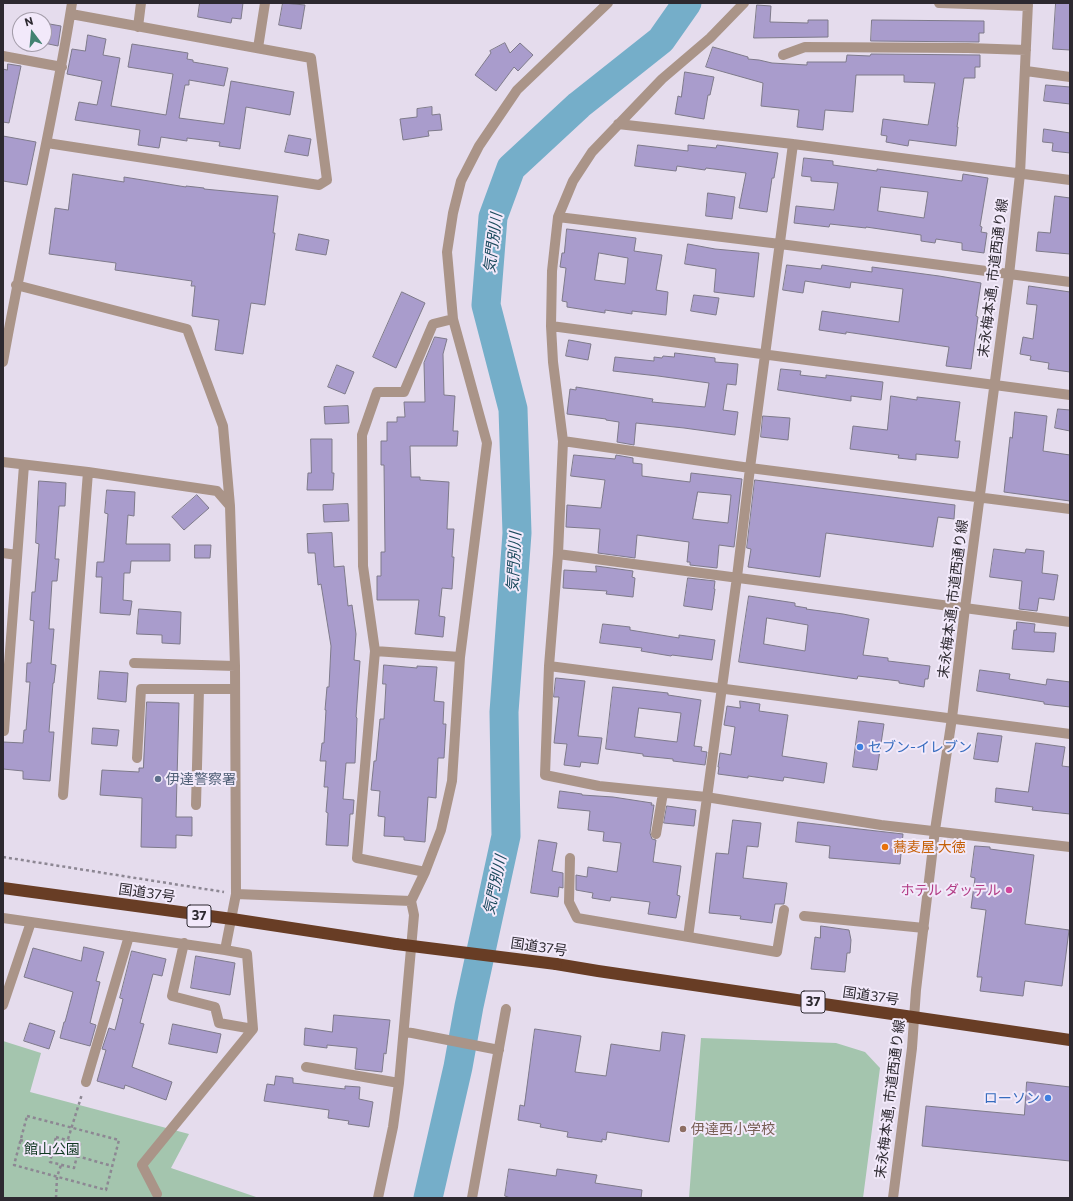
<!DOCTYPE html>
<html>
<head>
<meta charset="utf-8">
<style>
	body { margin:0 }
	#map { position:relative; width:1073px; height:1201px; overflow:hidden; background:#e5dced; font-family:Commissioner,sans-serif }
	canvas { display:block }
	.frame { position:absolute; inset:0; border:4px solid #2d2930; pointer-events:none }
	.north { position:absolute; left:12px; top:12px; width:40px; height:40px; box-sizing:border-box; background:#f2e9fa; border:1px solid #a39ca9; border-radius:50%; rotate:344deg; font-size:11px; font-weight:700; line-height:16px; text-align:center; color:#2d2930 }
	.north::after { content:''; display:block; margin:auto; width:14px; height:18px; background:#428271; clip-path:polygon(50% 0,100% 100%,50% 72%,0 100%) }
</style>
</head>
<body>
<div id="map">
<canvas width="1073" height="1201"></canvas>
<div class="frame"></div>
<div class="north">N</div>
</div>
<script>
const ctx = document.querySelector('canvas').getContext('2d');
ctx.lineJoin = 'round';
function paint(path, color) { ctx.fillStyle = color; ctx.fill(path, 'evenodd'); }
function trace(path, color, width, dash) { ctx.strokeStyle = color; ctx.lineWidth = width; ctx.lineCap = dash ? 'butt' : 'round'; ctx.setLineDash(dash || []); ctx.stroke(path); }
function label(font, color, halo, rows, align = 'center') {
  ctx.font = font + ' Commissioner,"Noto Sans JP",sans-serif'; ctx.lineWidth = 4; ctx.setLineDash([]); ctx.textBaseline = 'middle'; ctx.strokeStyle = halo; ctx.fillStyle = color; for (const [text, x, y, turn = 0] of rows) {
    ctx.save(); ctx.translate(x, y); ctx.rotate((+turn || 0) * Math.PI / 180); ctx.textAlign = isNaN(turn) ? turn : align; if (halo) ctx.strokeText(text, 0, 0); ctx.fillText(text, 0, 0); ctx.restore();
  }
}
const green = new Path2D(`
	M 701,1038 L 836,1043 L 865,1052 L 880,1068 L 863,1198 L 689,1198 Z
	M 3,1041 L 41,1053 L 30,1092 L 189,1134 L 171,1168 L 259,1198 L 3,1198 Z`);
const river = new Path2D(`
	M 428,1198 L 458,1067 L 469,1006 L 506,836 L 504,712 L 517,533 L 513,409 L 486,305 L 493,217 L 511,168 L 579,105 L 661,40 L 687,3`);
const building = new Path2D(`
	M 200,3 L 243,3 L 241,19 L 232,18 L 231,23 L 198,17 Z
	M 283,3 L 305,5 L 301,29 L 279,25 Z
	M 1056,3 L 1070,3 L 1070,50 L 1053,49 Z
	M 757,5 L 771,6 L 770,22 L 808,23 L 808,20 L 828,20 L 828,37 L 754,38 Z
	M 872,20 L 984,21 L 984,33 L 979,33 L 979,42 L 871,41 Z
	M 44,23 L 61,26 L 58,46 L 44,43 Z
	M 88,35 L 106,39 L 103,55 L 120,58 L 111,106 L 166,115 L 173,74 L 128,67 L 132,44 L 188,53 L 187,59 L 193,60 L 193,62 L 228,68 L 224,86 L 189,80 L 189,85 L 185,85 L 179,118 L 224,124 L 231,81 L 294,92 L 290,115 L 246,107 L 240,149 L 219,146 L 220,142 L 187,138 L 187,141 L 161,137 L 159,148 L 138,145 L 140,130 L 75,120 L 79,102 L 97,105 L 102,81 L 67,74 L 72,49 L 85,51 Z
	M 505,43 L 510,53 L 520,43 L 533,55 L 518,71 L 514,67 L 496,91 L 475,75 L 491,53 L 490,51 Z
	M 713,47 L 748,57 L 748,59 L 759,60 L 772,63 L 807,65 L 807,62 L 846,62 L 847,55 L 870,56 L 871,54 L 980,55 L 980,67 L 975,67 L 975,78 L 964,78 L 957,127 L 958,127 L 956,146 L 909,140 L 908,146 L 886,142 L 887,136 L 881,135 L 883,119 L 928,125 L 935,83 L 904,82 L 904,75 L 856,75 L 853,112 L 825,110 L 823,130 L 797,127 L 799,110 L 761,106 L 763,83 L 706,67 Z
	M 8,64 L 21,66 L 9,123 L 3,122 L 3,69 L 7,70 Z
	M 685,72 L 714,77 L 710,95 L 708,95 L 704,119 L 675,114 L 678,96 L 681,97 Z
	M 1046,85 L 1070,87 L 1070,104 L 1044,101 Z
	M 432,107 L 432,115 L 440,114 L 442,130 L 428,131 L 429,136 L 403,140 L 400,119 L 417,117 L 417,109 Z
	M 1044,129 L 1070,133 L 1070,153 L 1052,151 L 1053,143 L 1043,142 Z
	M 289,135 L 311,139 L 308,156 L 285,152 Z
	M 3,136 L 36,142 L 27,185 L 3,181 Z
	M 638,145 L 688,151 L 688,145 L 716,148 L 717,145 L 778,153 L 774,178 L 772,178 L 767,212 L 739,208 L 746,173 L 706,168 L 705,170 L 677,166 L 676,171 L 635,166 Z
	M 804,158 L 833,161 L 833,165 L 877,171 L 877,169 L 962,181 L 963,174 L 988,178 L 980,226 L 982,227 L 981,232 L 987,233 L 984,253 L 962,250 L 962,243 L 936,239 L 935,243 L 921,241 L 921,235 L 866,227 L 866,228 L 830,224 L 829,227 L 794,223 L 796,206 L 834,210 L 838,183 L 811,181 L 811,177 L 802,176 ZM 881,187 L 928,192 L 924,218 L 878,211 Z
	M 73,174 L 124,182 L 124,177 L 186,187 L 186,186 L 204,188 L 204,189 L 278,196 L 273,233 L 275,233 L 265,305 L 251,303 L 243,354 L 215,350 L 219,320 L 192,316 L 195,286 L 191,286 L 192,281 L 115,270 L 116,263 L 49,254 L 55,208 L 68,210 Z
	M 708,193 L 735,197 L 732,219 L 706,216 Z
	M 1055,196 L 1070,198 L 1070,254 L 1036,251 L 1038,232 L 1050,233 Z
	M 567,229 L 636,238 L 634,251 L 662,255 L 656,290 L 668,292 L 666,315 L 632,311 L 632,314 L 605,310 L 605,313 L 567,307 L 567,302 L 562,301 L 566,268 L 560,267 L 562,253 L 564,253 ZM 599,253 L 628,258 L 625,284 L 595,280 Z
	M 299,234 L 329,240 L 326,255 L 296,250 Z
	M 688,244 L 715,249 L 759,253 L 754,297 L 714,292 L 716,269 L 685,264 Z
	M 787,265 L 821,269 L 822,265 L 872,272 L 872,267 L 939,276 L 981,283 L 976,316 L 978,317 L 971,369 L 946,366 L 949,347 L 846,332 L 846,334 L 819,330 L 822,311 L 899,322 L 903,289 L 851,282 L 850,288 L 805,281 L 803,293 L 783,290 Z
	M 1029,286 L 1070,292 L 1070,372 L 1048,369 L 1049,363 L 1030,360 L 1031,356 L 1020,354 L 1023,337 L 1033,339 L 1037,305 L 1027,304 Z
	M 402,292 L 425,303 L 396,368 L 373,357 Z
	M 694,295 L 719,298 L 716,315 L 691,311 Z
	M 435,337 L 447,339 L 443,354 L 444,395 L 455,396 L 453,431 L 458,431 L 457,446 L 410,446 L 411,477 L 420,477 L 420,480 L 449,482 L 447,529 L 454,529 L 452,557 L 454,557 L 452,589 L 442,588 L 439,616 L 445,617 L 443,637 L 415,634 L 419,600 L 377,600 L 377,576 L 381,576 L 381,552 L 385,552 L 384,465 L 381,465 L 381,441 L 387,441 L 387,422 L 397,422 L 397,417 L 405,417 L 404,402 L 425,402 L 424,363 Z
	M 569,340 L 591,344 L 588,360 L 566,356 Z
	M 675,353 L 715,358 L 715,362 L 738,364 L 736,385 L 727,384 L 723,410 L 738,412 L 735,435 L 684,428 L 636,423 L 634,445 L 617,442 L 619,422 L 606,420 L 606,419 L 567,414 L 570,389 L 576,390 L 576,387 L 653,399 L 652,402 L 705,407 L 709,383 L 658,376 L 613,371 L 615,357 L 654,361 L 654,357 L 662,358 L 663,356 L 674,357 Z
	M 337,365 L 354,372 L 345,394 L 328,387 Z
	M 781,369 L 801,371 L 800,375 L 826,378 L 826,375 L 883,382 L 881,400 L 851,396 L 851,401 L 778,390 Z
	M 891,396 L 917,400 L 917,397 L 960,402 L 955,441 L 960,441 L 958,458 L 916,454 L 916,460 L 898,458 L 899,455 L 850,449 L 853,426 L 887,430 Z
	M 348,406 L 349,423 L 325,424 L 324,407 Z
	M 1058,409 L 1070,410 L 1070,431 L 1055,428 Z
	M 1015,412 L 1047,416 L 1043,451 L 1070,455 L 1070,501 L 1004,492 L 1010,437 L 1012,438 Z
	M 763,416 L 790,418 L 788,440 L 761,437 Z
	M 311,439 L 332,439 L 332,473 L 334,473 L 333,490 L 307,490 L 308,473 L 311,473 Z
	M 574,455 L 615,459 L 616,455 L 633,458 L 633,463 L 642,464 L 642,476 L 690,482 L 691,473 L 742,479 L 734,547 L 719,545 L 717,568 L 690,565 L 690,562 L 687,562 L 689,542 L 637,535 L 635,558 L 598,553 L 600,529 L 566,527 L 567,505 L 601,508 L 605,480 L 571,476 ZM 698,492 L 731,495 L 728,523 L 693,519 Z
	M 755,480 L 955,505 L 954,519 L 938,517 L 933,547 L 826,533 L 820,577 L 748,567 L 751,549 L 747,548 Z
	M 39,481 L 66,483 L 65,506 L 59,506 L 55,559 L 59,559 L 57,581 L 52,581 L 49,629 L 54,629 L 51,664 L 56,665 L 54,683 L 53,683 L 49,732 L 54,732 L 50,781 L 23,779 L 23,771 L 3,769 L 3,742 L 23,743 L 24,730 L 26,730 L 30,682 L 26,682 L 27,663 L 31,663 L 34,621 L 30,620 L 32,592 L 35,592 L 39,544 L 36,543 Z
	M 107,490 L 135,492 L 134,516 L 128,515 L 126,544 L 170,544 L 170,561 L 131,561 L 130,573 L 124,573 L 123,600 L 132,601 L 130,615 L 100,613 L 102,577 L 96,577 L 97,562 L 104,562 L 108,514 L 105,513 Z
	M 197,495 L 209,508 L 184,530 L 172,517 Z
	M 348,504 L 349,521 L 324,522 L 323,505 Z
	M 332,533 L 334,567 L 344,566 L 348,606 L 352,605 L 356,634 L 354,660 L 360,661 L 356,717 L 357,718 L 355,763 L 346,763 L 343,799 L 354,800 L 353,814 L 350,814 L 348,846 L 326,845 L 328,813 L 326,812 L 328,787 L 324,787 L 326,761 L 320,761 L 322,743 L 324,743 L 326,710 L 325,710 L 327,687 L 329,687 L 331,646 L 321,584 L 318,585 L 315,553 L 308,553 L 307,534 Z
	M 195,545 L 211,545 L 210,558 L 195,558 Z
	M 994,549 L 1025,553 L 1026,549 L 1044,551 L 1042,573 L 1058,575 L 1054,600 L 1039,598 L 1037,611 L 1019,609 L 1022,581 L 990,577 Z
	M 596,566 L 633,571 L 632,577 L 635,578 L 633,597 L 606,594 L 607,591 L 563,588 L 564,570 L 596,572 Z
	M 688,578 L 715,581 L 714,589 L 715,589 L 712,610 L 684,606 Z
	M 749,596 L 795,603 L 795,606 L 807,608 L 806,609 L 843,614 L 869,619 L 863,655 L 888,658 L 888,661 L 930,666 L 928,679 L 925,679 L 924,687 L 899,683 L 899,681 L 858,676 L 857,679 L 739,662 ZM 767,618 L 808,625 L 805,651 L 764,644 Z
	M 139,609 L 181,612 L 180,644 L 162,643 L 162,635 L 137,634 Z
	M 1017,622 L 1035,624 L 1034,632 L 1056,633 L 1054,652 L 1012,649 L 1014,630 L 1016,630 Z
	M 603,624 L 630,627 L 630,630 L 679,638 L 679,635 L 715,640 L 712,660 L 672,655 L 671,656 L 641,651 L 642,648 L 600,643 Z
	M 384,665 L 417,668 L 417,666 L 437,667 L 434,701 L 444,702 L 443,724 L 446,724 L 444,758 L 438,758 L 436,798 L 428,797 L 425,842 L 404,840 L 404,837 L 384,836 L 385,817 L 378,816 L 380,791 L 371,790 L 374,761 L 376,761 L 380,719 L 384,719 L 386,684 L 383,684 Z
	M 980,670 L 1010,674 L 1009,679 L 1046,685 L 1047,679 L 1070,682 L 1070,707 L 1044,704 L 1044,702 L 977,691 Z
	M 100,671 L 128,673 L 126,702 L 98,699 Z
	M 556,678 L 585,681 L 578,736 L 602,738 L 598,764 L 581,762 L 580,767 L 564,765 L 567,744 L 554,743 L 559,697 L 554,697 Z
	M 613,687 L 668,693 L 668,695 L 701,700 L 694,746 L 702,747 L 701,751 L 707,752 L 705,765 L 673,761 L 673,759 L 643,756 L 643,754 L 606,749 ZM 639,708 L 681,713 L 677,742 L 635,737 Z
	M 740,701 L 760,704 L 759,711 L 788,715 L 782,756 L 827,763 L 824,783 L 784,777 L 783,781 L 748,776 L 748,778 L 718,774 L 719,767 L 718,767 L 720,753 L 731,755 L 735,727 L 724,725 L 727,706 L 740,708 Z
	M 147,702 L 179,703 L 176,817 L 192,817 L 192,836 L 176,835 L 176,848 L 141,847 L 142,798 L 100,795 L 102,770 L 139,772 L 139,768 L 143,768 Z
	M 859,721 L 884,724 L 877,770 L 853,767 Z
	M 93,728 L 119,730 L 117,746 L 92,744 Z
	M 978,733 L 1002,736 L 998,762 L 974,759 Z
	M 1036,743 L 1065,747 L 1062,766 L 1070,767 L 1070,814 L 1032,810 L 1033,807 L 995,802 L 996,788 L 1028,792 Z
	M 560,791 L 582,794 L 582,795 L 613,797 L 652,803 L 651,805 L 654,805 L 650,833 L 652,839 L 656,840 L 653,862 L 681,866 L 677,895 L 680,896 L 676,918 L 648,914 L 650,902 L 611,897 L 610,901 L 592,898 L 593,893 L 576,890 L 576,875 L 587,877 L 588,867 L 617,872 L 621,843 L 603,841 L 604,832 L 588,830 L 590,811 L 558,808 Z
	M 667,806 L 696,810 L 694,826 L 664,823 Z
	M 733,820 L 761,823 L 758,847 L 747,846 L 743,878 L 787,883 L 784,904 L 775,904 L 772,923 L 740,919 L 741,916 L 709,913 L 716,853 L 728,854 Z
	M 798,822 L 903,834 L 900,864 L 829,858 L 830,846 L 796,842 Z
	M 539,840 L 557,843 L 552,871 L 563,873 L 563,888 L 559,887 L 558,897 L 531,893 Z
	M 975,846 L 990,847 L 990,849 L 1034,855 L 1025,924 L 1069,930 L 1062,986 L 1025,981 L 1023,996 L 980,991 L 982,977 L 977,977 L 986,910 L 971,908 L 975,878 L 971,877 Z
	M 821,926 L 849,930 L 851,940 L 850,953 L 847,953 L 845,972 L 811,969 L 815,937 L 820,938 Z
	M 84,947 L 104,952 L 96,981 L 100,982 L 90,1023 L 96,1025 L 90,1046 L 60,1038 L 64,1022 L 65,1022 L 73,992 L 24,977 L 33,948 L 81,961 Z
	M 132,951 L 166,959 L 162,976 L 153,974 L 140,1023 L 144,1024 L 132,1067 L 172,1082 L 166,1100 L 125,1085 L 124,1089 L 97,1081 L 106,1050 L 102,1049 L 109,1028 L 115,1030 L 123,999 L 120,998 Z
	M 196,956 L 235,963 L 230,995 L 191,988 Z
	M 334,1015 L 390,1020 L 386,1054 L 384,1053 L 382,1072 L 355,1069 L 357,1048 L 327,1045 L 327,1048 L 304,1045 L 305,1028 L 332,1032 Z
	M 30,1023 L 55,1031 L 49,1049 L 24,1041 Z
	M 173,1024 L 221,1034 L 217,1053 L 169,1044 Z
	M 535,1029 L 581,1036 L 575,1072 L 606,1076 L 611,1044 L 660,1051 L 662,1032 L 685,1035 L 669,1142 L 607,1132 L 606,1140 L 602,1139 L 602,1142 L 567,1137 L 568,1132 L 540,1127 L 541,1124 L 518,1120 L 520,1105 L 524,1106 Z
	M 276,1076 L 293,1078 L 293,1083 L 345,1089 L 345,1086 L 360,1087 L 359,1099 L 373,1102 L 369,1127 L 348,1124 L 349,1121 L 328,1118 L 329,1110 L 264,1101 L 267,1084 L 274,1085 Z
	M 1027,1082 L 1070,1087 L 1070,1161 L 922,1146 L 926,1106 L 1024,1115 Z
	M 509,1169 L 556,1176 L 557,1169 L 597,1175 L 595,1183 L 642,1190 L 641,1198 L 510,1198 L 505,1196 Z`);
const path = new Path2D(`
	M 3,857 L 224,892
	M 27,1116 L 119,1140 L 106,1190 L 14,1165 Z
	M 56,1137 L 80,1144 L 74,1168 L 50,1162 Z
	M 68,1139 L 82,1094
	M 20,1140 L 53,1149
	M 77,1156 L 112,1166
	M 3,1198 L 4,1198
	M 56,1198 L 57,1177 L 61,1165`);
const minor = new Path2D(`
	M 744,3 L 710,38 L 662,79 L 592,152 L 573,181 L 558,217 L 552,271 L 551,326 L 553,362 L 563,441 L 558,554 L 549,666 L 545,775 L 599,786 L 706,797 L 881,825 L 1070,847
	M 939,3 L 1028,6
	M 138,27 L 141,3
	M 258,48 L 265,3
	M 783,55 L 805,47 L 968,48 L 1026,50
	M 3,56 L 62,67
	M 1026,71 L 1070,77
	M 618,124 L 793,144 L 1070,180
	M 47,143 L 319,185 L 327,180 L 311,58 L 71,14
	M 558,217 L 780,244 L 1070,282
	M 16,285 L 187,329 L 223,426 L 230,506
	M 551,326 L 1070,395
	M 3,362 C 24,242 53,123 72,3
	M 563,441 L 750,468 L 1070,509
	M 3,462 L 88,472 L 217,491 L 230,506 L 235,666 L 236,894 L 225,950 L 3,918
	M 3,553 L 17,555
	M 558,554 L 1070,622
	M 375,651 L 363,566 L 362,435 L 377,392 L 404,392 L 433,324 L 453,319
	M 134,663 L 235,666
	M 549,666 L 1070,734
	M 4,731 L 24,465
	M 137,758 L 141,689 L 199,689
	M 63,795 L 88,472
	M 196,805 L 199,689 L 235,689
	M 656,834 L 663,793
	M 570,858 L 569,902 L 577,918 L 777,952 L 784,910
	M 425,872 L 357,858 L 375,651 L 460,657
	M 236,894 L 411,901 L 425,872 L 441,830 L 452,781 L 460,657 L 487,443 L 453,319 L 447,252 L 453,213 L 461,181 L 479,146 L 517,90 L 608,3
	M 804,916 L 924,928
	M 688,937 L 737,577 L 750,468 L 793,144
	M 184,943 L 172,996 L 215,1007 L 219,1023 L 253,1029
	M 3,1005 L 31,922
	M 404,1032 L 412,1033 L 499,1050
	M 306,1067 L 399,1083
	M 86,1082 L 129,936
	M 157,1194 L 142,1165 L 253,1029 L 247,954 L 225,950
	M 378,1198 L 393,1127 L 399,1083 L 414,915 L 411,901
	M 472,1198 L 506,1009
	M 893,1198 L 912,1048 L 916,990 L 935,830 L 952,718 L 965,608 L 1009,275 L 1020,174 L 1028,3`);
const highway = new Path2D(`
	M 3,888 L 232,919 L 396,944
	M 556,964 L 598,971 L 1070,1040`);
const highwayBridge = new Path2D(`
	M 396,944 L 556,964`);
const markers = [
	[860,747,4,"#3f7fe0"],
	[158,779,4,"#5c6f8a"],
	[885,847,4,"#e8710a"],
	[1009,890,4,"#d1479c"],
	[1048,1098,4,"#3f7fe0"],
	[683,1129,4,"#8d6e63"]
];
const shields = [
	[199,916,24],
	[813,1002,24]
];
const shieldNames = [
	["37",199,916],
	["37",813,1002]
];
const streetNames = [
	["末永梅本通, 市道西通り線",993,278,-83],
	["末永梅本通, 市道西通り線",953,599,-83],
	["国道37号",147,893,8],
	["国道37号",539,947,8],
	["国道37号",871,996,8],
	["末永梅本通, 市道西通り線",890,1099,-83]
];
const shopNames = [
	["セブン-イレブン",868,747],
	["ローソン",1040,1098,"right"]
];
const serviceNames = [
	["伊達警察署",166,779]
];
const foodNames = [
	["蕎麦屋 大徳",893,847]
];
const hotelNames = [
	["ホテル ダッテル",1001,890]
];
const educationNames = [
	["伊達西小学校",691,1129]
];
const parkNames = [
	["館山公園",52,1149]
];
const waterNames = [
	["気門別川",493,243,-83],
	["気門別川",514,562,-87],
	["気門別川",495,885,-78]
];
paint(green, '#a4c5ae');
trace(river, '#75aec9', 29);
paint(building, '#a99ccc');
trace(building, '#7e7a8a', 1);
trace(path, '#8d8793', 2.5, [3, 3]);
trace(minor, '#aa9488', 10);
trace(highway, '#683d25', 12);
trace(highwayBridge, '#683d25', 12);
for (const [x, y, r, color] of markers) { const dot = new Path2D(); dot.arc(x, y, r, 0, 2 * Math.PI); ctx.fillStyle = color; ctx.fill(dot); trace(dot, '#f2e9fa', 1.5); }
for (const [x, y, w] of shields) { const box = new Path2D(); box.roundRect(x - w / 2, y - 11, w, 22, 3); ctx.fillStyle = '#f2e9fa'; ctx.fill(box); trace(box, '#2d2930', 1); }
label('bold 13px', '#2d2930', null, shieldNames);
label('14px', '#2d2930', '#f2e9fa', streetNames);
label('14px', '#366cbe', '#f2e9fa', shopNames, 'left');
label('14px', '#4e5e75', '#f2e9fa', serviceNames, 'left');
label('14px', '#c56008', '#f2e9fa', foodNames, 'left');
label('14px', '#b23c85', '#f2e9fa', hotelNames, 'right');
label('14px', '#785e54', '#f2e9fa', educationNames, 'left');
label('14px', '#113821', '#f2e9fa', parkNames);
label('italic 15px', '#1b4a5d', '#f2e9fa', waterNames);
</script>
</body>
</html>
